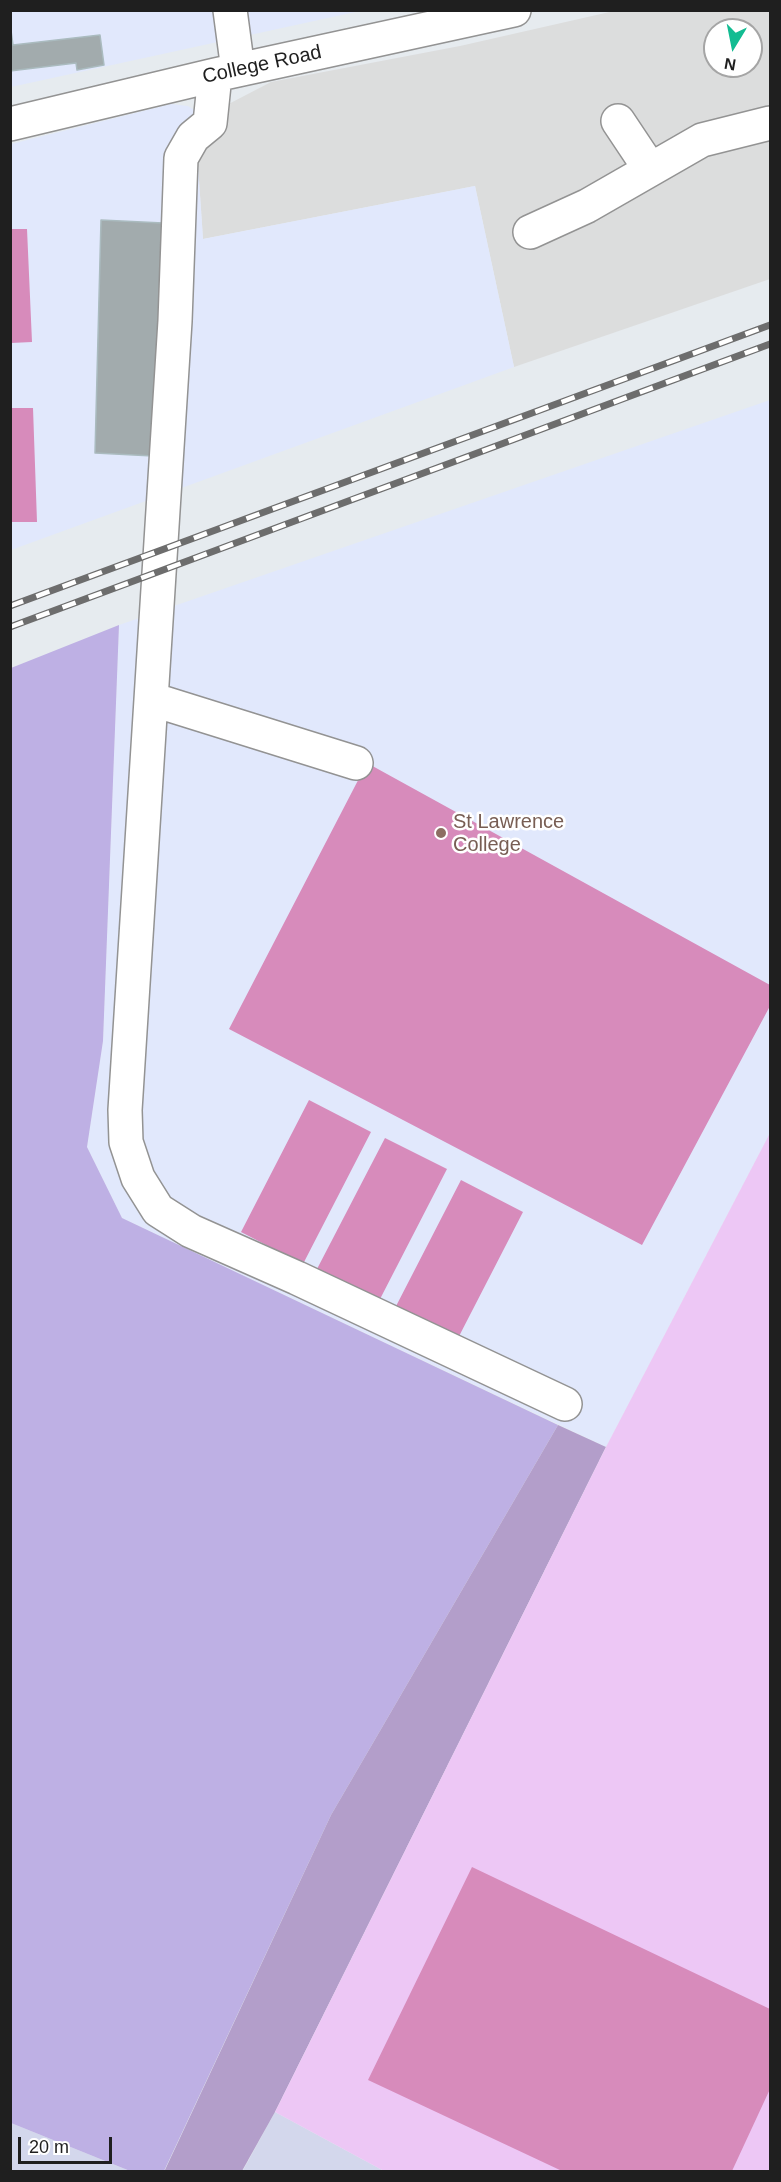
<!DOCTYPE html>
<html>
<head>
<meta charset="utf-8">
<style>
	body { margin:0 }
	#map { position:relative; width:781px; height:2182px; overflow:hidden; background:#e6ebef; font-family:Arial,sans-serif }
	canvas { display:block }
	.frame { position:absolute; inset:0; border:12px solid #1f1f1f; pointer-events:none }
	.north { position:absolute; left:703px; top:18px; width:60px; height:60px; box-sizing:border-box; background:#fff; border:2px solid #a5a5a5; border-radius:50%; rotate:190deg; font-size:16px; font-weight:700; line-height:24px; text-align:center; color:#1f1f1f }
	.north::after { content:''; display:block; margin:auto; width:21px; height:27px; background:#12bc92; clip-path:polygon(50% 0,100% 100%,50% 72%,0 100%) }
	.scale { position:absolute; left:18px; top:2137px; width:94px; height:27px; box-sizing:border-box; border:3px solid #1f1f1f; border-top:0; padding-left:8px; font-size:18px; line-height:21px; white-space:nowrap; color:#1f1f1f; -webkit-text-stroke:4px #fff; paint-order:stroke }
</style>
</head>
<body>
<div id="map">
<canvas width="781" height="2182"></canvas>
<div class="frame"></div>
<div class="north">N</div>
<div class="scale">20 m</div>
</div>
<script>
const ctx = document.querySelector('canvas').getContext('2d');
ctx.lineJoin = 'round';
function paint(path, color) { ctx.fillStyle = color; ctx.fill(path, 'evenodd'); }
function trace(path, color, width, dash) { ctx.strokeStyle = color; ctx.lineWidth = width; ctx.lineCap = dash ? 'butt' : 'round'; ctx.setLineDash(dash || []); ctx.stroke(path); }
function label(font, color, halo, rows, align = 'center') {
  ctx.font = font + ' Arial,sans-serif'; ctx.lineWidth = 5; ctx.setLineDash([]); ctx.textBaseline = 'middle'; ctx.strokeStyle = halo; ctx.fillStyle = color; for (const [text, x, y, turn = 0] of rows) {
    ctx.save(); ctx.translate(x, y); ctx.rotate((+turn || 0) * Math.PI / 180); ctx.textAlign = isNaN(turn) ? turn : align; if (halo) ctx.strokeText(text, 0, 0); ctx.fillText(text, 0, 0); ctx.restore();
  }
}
const residential = new Path2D(`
	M 614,11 L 770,11 L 770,279 L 514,367 L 475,186 L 203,239 L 197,151 L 219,109 L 271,82 L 460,46 ZM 715,30 L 751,30 L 751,66 L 715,66 Z`);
const education = new Path2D(`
	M 10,11 L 360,11 L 11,87 Z
	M 171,104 L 188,106 L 197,112 L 197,151 L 203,239 L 475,186 L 514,367 L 11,550 L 11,144 Z
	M 770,400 L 770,1133 L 606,1447 L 122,1218 L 87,1147 L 103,1041 L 119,625 Z`);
const farmland = new Path2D(`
	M 275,2112 L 384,2171 L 242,2172 Z
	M 11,2123 L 130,2171 L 11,2171 Z`);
const grass = new Path2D(`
	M 119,625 L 103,1041 L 87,1147 L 122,1218 L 558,1425 L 331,1815 L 164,2171 L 130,2171 L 11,2123 L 11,668 Z`);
const forest = new Path2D(`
	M 558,1425 L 606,1447 L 275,2112 L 242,2171 L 164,2172 L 331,1815 Z`);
const park = new Path2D(`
	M 770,1133 L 770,2171 L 384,2171 L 275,2112 L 606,1447 Z`);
const pitch = new Path2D(`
	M 11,229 L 27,229 L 32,342 L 11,343 Z
	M 11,408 L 33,408 L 37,522 L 11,522 Z
	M 367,763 L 770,985 L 770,1006 L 642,1245 L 229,1029 Z
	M 309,1100 L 371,1132 L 303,1264 L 241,1232 Z
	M 385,1138 L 447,1169 L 379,1301 L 317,1269 Z
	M 461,1180 L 523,1212 L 455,1344 L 393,1312 Z
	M 472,1867 L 770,2009 L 770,2089 L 732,2171 L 562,2171 L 368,2080 Z`);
const building = new Path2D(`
	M 10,23 L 13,45 L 100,35 L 104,65 L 77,70 L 76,63 L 10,71 Z
	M 101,220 L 163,223 L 153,456 L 95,453 Z`);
const minor = new Path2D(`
	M 230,10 L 238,70
	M 215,75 L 210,123 L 193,137 L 181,158 L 175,321 L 125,1110 L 126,1142 L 138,1178 L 158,1210 L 191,1231 L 297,1278 L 565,1404
	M 618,121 L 650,169
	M 10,124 L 215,75 L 514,10
	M 530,232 L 587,206 L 702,140 L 770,123
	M 151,699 L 356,763`);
const rail = new Path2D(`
	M 10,606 L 770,325
	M 10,627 L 770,344`);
const markers = [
	[441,833,6,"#8d6e63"]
];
const streetNames = [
	["College Road",262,65,-12]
];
const educationNames = [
	["St Lawrence",453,822],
	["College",453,845]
];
paint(residential, '#dcdddd');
paint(education, '#e1e8fc');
paint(farmland, '#d3d7ec');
paint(grass, '#beb0e4');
paint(forest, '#b39eca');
paint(park, '#edc7f5');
paint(pitch, '#d78bbb');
paint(building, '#a2abad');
trace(building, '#aabbbf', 1.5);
trace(minor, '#939393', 36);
trace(minor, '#fff', 33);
trace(rail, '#6d6d6d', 7);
trace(rail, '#fff', 4.5, [14]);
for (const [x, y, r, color] of markers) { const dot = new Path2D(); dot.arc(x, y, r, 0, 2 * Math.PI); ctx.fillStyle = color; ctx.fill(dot); trace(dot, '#fff', 2); }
label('20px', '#1f1f1f', '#fff', streetNames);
label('20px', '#785e54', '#fff', educationNames, 'left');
</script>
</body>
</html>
